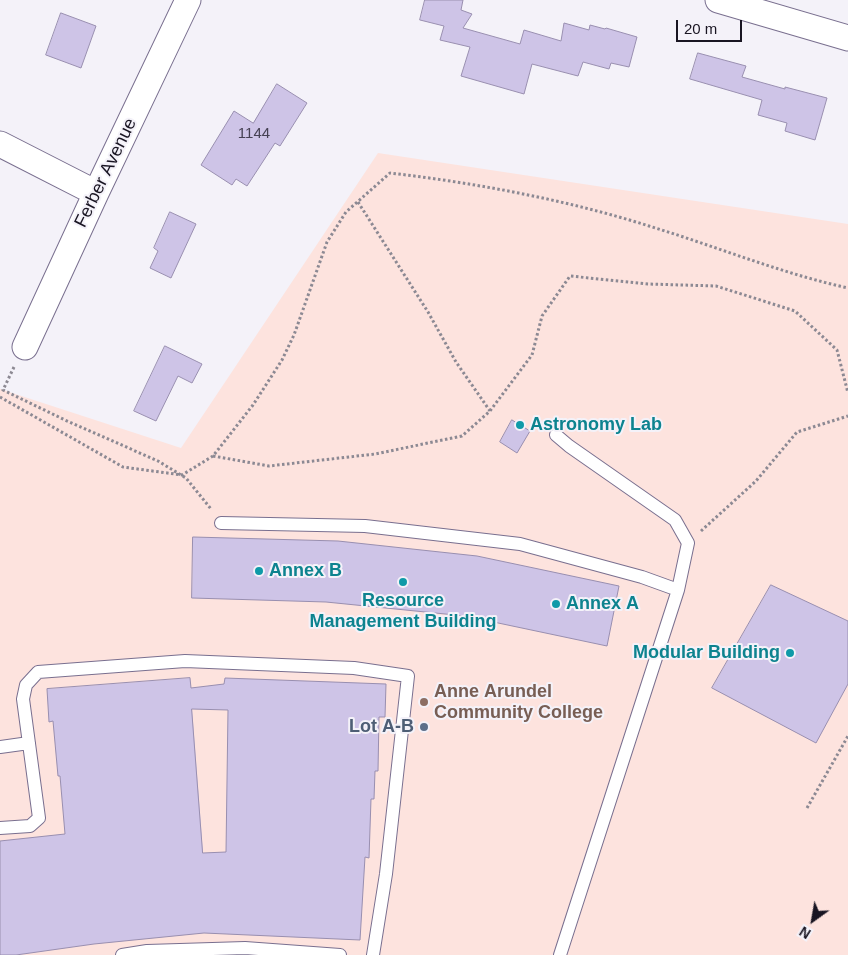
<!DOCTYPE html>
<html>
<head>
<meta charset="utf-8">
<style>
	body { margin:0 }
	#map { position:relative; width:848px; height:955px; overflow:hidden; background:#f4f2f9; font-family:Helvetica,sans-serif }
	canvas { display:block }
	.north { position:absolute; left:788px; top:895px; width:50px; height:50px; -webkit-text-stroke:4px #f4f2f9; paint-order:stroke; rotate:212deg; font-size:14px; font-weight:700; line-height:20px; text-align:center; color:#191522 }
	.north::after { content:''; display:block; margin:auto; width:18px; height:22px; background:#191522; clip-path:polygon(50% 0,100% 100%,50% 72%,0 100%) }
	.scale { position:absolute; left:676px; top:20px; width:66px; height:22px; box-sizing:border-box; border:2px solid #191522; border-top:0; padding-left:6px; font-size:15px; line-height:18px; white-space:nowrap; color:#191522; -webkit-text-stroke:4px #f4f2f9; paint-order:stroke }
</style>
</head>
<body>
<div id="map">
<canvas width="848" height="955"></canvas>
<div class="north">N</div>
<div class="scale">20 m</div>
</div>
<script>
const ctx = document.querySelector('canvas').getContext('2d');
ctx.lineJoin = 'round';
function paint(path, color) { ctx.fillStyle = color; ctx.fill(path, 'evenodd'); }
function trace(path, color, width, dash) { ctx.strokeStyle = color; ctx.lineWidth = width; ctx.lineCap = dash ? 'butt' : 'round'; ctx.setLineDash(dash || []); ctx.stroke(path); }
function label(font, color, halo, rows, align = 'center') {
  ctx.font = font + ' Helvetica,sans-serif'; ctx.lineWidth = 4; ctx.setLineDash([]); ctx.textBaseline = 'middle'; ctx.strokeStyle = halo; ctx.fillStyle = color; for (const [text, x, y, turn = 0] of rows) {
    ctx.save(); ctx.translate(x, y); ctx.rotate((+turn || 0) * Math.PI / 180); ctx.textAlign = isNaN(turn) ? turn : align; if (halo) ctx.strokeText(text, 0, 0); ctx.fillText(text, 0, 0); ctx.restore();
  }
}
const education = new Path2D(`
	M 378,153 L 848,224 L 848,955 L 0,955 L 0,389 L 181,448 Z`);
const building = new Path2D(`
	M 425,0 L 463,0 L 461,10 L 472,14 L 463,28 L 520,44 L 524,30 L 561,41 L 564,23 L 589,30 L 590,25 L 605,29 L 606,28 L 637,37 L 629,67 L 611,63 L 609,69 L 583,62 L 578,76 L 532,64 L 524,94 L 461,76 L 470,47 L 440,40 L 444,26 L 420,20 Z
	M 61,13 L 96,26 L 81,68 L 46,55 Z
	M 698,53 L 746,66 L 742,77 L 785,89 L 785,87 L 827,98 L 815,140 L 785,131 L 787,123 L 758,115 L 762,100 L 690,79 Z
	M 277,84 L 307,103 L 280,146 L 275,143 L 247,186 L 236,179 L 232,185 L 201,165 L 234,111 L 253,123 Z
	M 170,212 L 196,224 L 171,278 L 150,268 L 158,251 L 154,248 Z
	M 165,346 L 202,364 L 192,383 L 178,376 L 156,421 L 134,411 Z
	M 512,420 L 530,431 L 517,453 L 500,442 Z
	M 193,537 L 338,541 L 477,556 L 619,586 L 607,646 L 484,620 L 485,618 L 326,602 L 192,598 Z
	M 771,585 L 848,621 L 848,684 L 816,743 L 712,688 Z
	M 190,678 L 191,688 L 224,684 L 225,678 L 386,684 L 385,717 L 379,717 L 378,771 L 375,771 L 374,799 L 371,799 L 369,858 L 365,857 L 360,940 L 204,933 L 94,944 L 16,955 L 0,955 L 0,841 L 65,834 L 60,776 L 58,776 L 53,721 L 49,722 L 47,689 ZM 192,709 L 228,710 L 226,852 L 203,853 Z`);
const path = new Path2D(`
	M 358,202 L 428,312 L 456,362 L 490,411
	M 14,367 L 3,390 L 65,420 L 158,461 L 186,478 L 211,509
	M 0,397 L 123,467 L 182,475 L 213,456 L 253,405 L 282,360 L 294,335 L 327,242 L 346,212 L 390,173 C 476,183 567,200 649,226 C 715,246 780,273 848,288
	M 213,456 L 269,466 L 375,454 L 462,436 L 490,411 L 532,355 L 542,316 L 570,276 L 648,284 L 716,286 L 795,311 L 837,350 L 848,393
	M 701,531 L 756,481 L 797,432 L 848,416
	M 807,808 L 848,736`);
const service = new Path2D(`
	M 556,435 L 569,446 L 675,520 L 688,543 L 678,590
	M 221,523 L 365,526 L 520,544 L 642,577 L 678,590 L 560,955
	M 0,747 L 29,743
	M 0,828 L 30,826 L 39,818 L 23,699 L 26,685 L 38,672 L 185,661 L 354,668 L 408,676 L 386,874 L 373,955
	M 122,955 L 147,951 L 245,948 L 340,955`);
const minor = new Path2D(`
	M 718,0 L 848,38
	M 0,144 L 96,193
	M 25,347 L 96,193 L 188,0`);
const markers = [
	[520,425,5,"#0f9aa8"],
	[259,571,5,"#0f9aa8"],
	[403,582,5,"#0f9aa8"],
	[556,604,5,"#0f9aa8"],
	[790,653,5,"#0f9aa8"],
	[424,702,5,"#8d6e63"],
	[424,727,5,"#5c6f8a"]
];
const numberNames = [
	["1144",254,134]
];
const streetNames = [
	["Ferber Avenue",106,173,-64]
];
const cultureNames = [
	["Astronomy Lab",530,425],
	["Annex B",269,571],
	["Resource",403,601,"center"],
	["Management Building",403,622,"center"],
	["Annex A",566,604],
	["Modular Building",780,653,"right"]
];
const educationNames = [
	["Anne Arundel",434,692],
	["Community College",434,713]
];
const serviceNames = [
	["Lot A-B",414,727]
];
paint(education, '#fde3de');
paint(building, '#cec4e7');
trace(building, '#998fb0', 1);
trace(service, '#796f8f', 14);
trace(minor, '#796f8f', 27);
trace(path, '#8c8993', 3, [2.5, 2.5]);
trace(service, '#fff', 12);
trace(minor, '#fff', 25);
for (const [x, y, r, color] of markers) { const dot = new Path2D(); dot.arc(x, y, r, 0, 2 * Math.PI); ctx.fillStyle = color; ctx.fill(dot); trace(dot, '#f4f2f9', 2); }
label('15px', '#464153', null, numberNames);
label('18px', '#191522', '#f4f2f9', streetNames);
label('bold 18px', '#0d838f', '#f4f2f9', cultureNames, 'left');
label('bold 18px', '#785e54', '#f4f2f9', educationNames, 'left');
label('bold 18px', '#4e5e75', '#f4f2f9', serviceNames, 'right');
</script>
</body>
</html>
